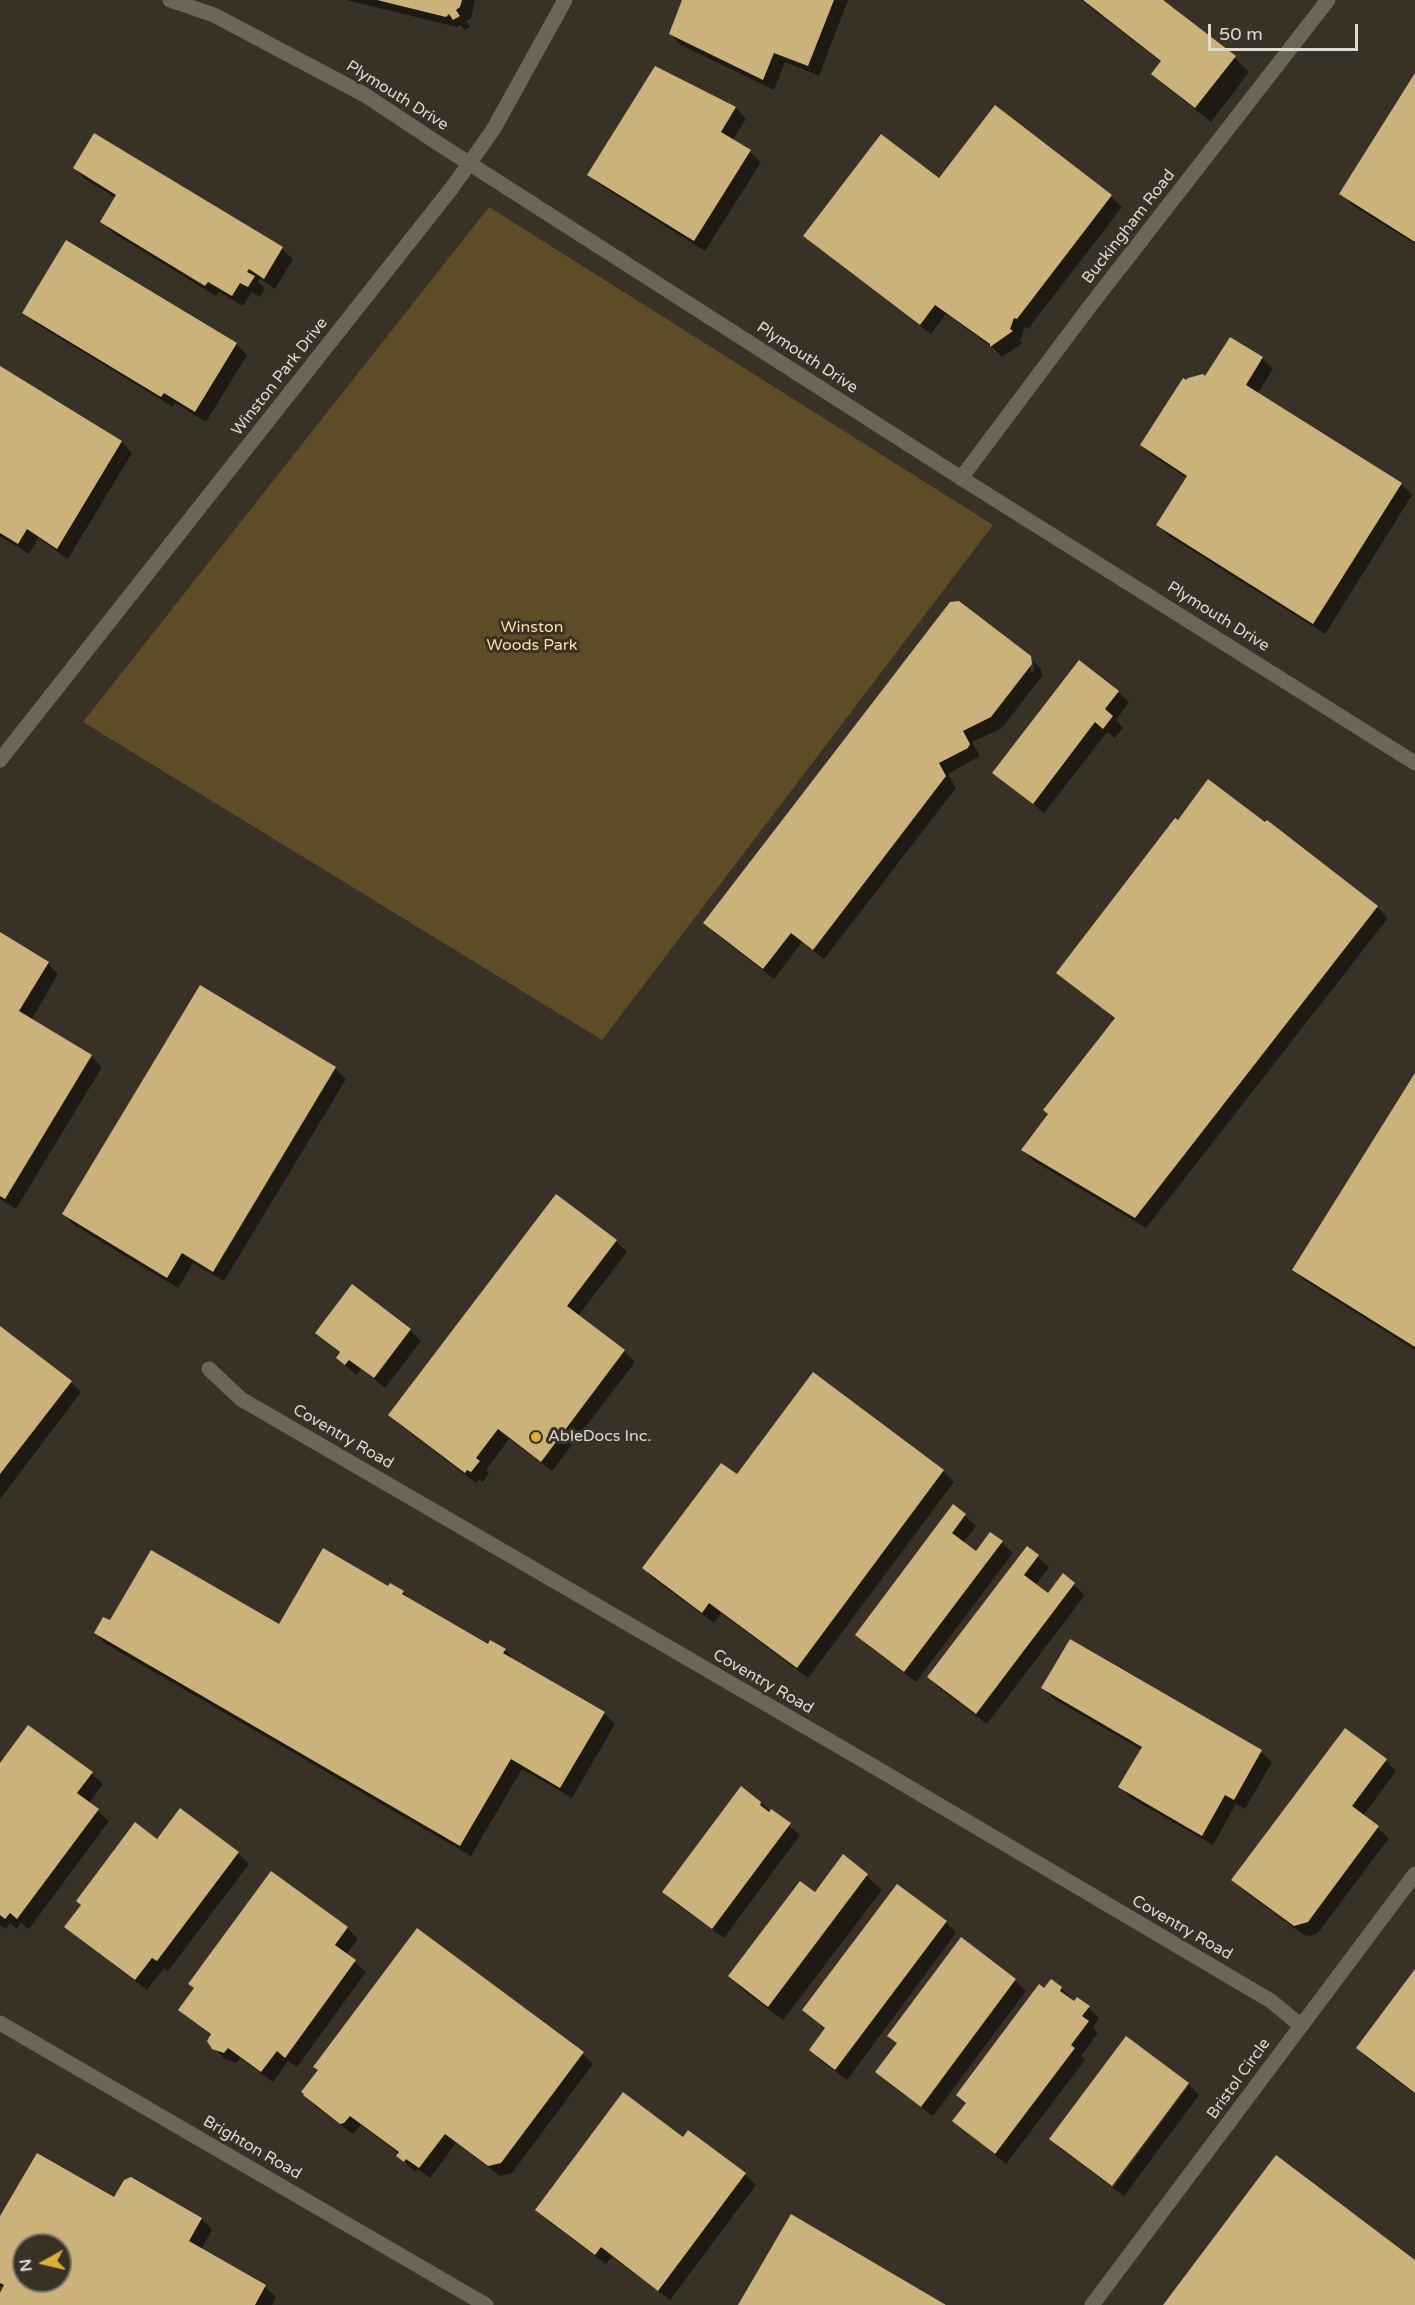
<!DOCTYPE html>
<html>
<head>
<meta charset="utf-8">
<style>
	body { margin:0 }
	#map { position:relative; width:1415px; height:2305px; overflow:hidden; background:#383226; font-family:"Varela Round",sans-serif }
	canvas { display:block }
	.north { position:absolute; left:12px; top:2233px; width:60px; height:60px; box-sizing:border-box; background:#383226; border:2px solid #7a756b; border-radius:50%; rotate:262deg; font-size:16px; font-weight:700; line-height:24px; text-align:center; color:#dddad2 }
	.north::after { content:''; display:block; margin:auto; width:21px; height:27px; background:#e0b034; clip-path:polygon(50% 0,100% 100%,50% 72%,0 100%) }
	.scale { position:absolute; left:1208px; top:24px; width:150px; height:27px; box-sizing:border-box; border:3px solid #dddad2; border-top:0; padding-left:8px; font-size:18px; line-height:21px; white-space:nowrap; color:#dddad2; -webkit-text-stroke:4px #383226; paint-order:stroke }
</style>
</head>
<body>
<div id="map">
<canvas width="1415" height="2305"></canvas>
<div class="north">N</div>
<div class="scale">50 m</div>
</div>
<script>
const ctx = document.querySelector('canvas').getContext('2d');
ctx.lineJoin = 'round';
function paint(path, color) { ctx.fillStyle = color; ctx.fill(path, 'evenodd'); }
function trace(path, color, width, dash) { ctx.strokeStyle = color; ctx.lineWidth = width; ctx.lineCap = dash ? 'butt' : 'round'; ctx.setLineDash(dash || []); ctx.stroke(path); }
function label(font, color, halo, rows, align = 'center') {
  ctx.font = font + ' "Varela Round",sans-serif'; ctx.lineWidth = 6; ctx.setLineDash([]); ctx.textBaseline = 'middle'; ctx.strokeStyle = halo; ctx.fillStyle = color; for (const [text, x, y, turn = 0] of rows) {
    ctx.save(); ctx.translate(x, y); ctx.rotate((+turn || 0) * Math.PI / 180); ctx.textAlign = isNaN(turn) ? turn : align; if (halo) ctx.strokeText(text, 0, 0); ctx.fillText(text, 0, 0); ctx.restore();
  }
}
const green = new Path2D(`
	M 489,207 L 993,525 L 602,1040 L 83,722 Z`);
const shadow = new Path2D(`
	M 346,0 L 475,0 L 471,18 L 466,21 L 470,27 L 465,30 L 460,25 L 457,27 Z
	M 684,0 L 848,0 L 819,76 L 785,62 L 774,90 L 681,45 L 670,34 Z
	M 1081,0 L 1161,0 L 1235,58 L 1249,72 L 1211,122 L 1168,88 L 1153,74 L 1162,63 Z
	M 655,68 L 736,108 L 746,119 L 732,141 L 750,152 L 761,162 L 705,251 L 600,185 L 589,175 Z
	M 1415,76 L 1415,244 L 1352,205 L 1341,194 Z
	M 95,135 L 282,249 L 293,259 L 275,289 L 260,279 L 258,282 L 265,288 L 260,297 L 252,292 L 243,306 L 219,292 L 216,296 L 113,233 L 102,222 L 116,198 L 85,179 L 75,168 Z
	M 939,181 L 1111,196 L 1122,207 L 1028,329 L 1025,327 L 1020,341 L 1023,343 L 1002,357 L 992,347 L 946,314 L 931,334 L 816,246 L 805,235 Z
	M 24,312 L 236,344 L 247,355 L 206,422 L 175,403 L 173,407 L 35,323 Z
	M 1231,339 L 1262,358 L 1273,369 L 1257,394 L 1401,484 L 1412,495 L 1325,634 L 1169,536 L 1158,525 L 1187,478 L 1153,456 L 1142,445 L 1187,382 L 1206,378 Z
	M 0,368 L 122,442 L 132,453 L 68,559 L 38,538 L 29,554 L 0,536 Z
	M 1029,658 L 1031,672 L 1034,671 L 1033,660 L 1041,669 L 1042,676 L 1002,728 L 972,742 L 980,756 L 948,774 L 956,788 L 824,959 L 802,942 L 774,979 L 716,934 L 705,923 Z
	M 1118,692 L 1129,702 L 1116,720 L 1123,728 L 1115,738 L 1107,732 L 1044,813 L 994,773 Z
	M 1377,907 L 1388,918 L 1146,1228 L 1034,1161 L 1023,1150 L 1115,1019 L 1058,972 Z
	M 0,934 L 48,963 L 58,974 L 31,1020 L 91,1056 L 102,1067 L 16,1209 L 0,1199 Z
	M 335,1068 L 346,1079 L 224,1281 L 193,1263 L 178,1288 L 74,1225 L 64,1214 Z
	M 1415,1076 L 1415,1350 L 1304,1280 L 1294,1269 Z
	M 616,1241 L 627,1252 L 578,1316 L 624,1351 L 635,1362 L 552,1471 L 509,1439 L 486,1470 L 489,1473 L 483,1482 L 479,1479 L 476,1483 L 401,1426 L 390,1415 Z
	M 353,1286 L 410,1330 L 421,1341 L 385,1388 L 361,1369 L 357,1375 L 348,1368 L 338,1358 L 341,1354 L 317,1333 Z
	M 0,1328 L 71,1382 L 81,1392 L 0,1499 Z
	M 943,1471 L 954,1482 L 808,1678 L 721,1613 L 714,1623 L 654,1579 L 644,1568 L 737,1476 Z
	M 954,1506 L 976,1526 L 963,1543 L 976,1553 L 991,1534 L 1013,1553 L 916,1682 L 867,1645 L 857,1635 Z
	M 1027,1548 L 1049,1567 L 1035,1586 L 1048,1596 L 1063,1576 L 1085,1595 L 987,1724 L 939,1688 L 929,1677 Z
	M 389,1588 L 403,1592 L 411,1600 L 489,1646 L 505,1650 L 515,1661 L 604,1713 L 615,1724 L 572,1798 L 522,1769 L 471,1856 L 106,1644 L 95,1633 L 110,1622 L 280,1626 Z
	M 1071,1641 L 1261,1752 L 1272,1762 L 1245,1809 L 1236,1804 L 1213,1845 L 1131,1798 L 1120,1787 L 1142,1750 L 1054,1699 L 1043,1688 Z
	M 29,1727 L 92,1774 L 103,1784 L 89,1803 L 109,1821 L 29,1929 L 21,1923 L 17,1929 L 10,1923 L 6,1929 L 0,1925 L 0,1765 Z
	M 1386,1761 L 1396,1771 L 1363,1816 L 1389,1838 L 1318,1933 L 1311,1936 L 1304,1935 L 1244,1891 L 1233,1880 Z
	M 761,1803 L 800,1835 L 724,1938 L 675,1903 L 664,1892 Z
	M 157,1841 L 238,1853 L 249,1864 L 168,1971 L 164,1968 L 147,1990 L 77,1937 L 66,1926 L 82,1905 Z
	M 843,1856 L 882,1890 L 783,2020 L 744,1991 L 730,1976 L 815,1894 Z
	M 946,1922 L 956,1933 L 847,2080 L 821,2061 L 811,2050 L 826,2030 L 804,2010 Z
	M 347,1928 L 358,1939 L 346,1955 L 366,1972 L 297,2067 L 288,2061 L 273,2082 L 240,2058 L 236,2063 L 225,2059 L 214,2048 L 212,2036 L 180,2009 L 195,1989 L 190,1984 Z
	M 961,1940 L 1015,1980 L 1026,1991 L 933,2116 L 888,2083 L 877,2072 L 898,2044 L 889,2036 Z
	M 1415,1972 L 1415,2094 L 1368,2059 L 1358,2048 Z
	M 1061,1988 L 1072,1999 L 1071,2001 L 1089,2008 L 1099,2018 L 1093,2027 L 1098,2033 L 1081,2056 L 1085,2060 L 1006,2164 L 954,2121 L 1044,1990 Z
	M 583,2054 L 593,2064 L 512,2173 L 500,2176 L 456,2143 L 430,2178 L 418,2169 L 416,2172 L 409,2166 L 398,2156 L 399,2154 L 361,2125 L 353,2134 L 315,2106 L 303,2092 Z
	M 1187,2083 L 1111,2186 L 1062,2150 L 1051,2139 Z
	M 1189,2085 L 1199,2095 L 1124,2196 L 1113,2188 Z
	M 688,2132 L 745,2175 L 756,2185 L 670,2300 L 612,2257 L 606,2264 L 548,2221 L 537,2210 L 683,2139 Z
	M 131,2179 L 202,2219 L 212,2230 L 201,2250 L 265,2287 L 276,2297 L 272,2305 L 0,2305 L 0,2296 L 4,2289 L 0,2286 L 0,2219 L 115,2199 ZM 24,2245 L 60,2245 L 60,2281 L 24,2281 Z`);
const building = new Path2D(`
	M 377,0 L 462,0 L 460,7 L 456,10 L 460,16 L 453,20 L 449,14 L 446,17 Z
	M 682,0 L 834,0 L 808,66 L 774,53 L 763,80 L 669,34 Z
	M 1083,0 L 1163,0 L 1236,56 L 1195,108 L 1151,74 L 1161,61 Z
	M 655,66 L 736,107 L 721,132 L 751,150 L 694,241 L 587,175 Z
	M 1415,73 L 1415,242 L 1339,194 Z
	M 995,105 L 1112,195 L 1017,319 L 1014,318 L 1010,329 L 1013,331 L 990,347 L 990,344 L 935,305 L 920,325 L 803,236 L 881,134 L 939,178 Z
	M 94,133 L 283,247 L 264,279 L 249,269 L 247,272 L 255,276 L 248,287 L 240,283 L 232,296 L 208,282 L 205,286 L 100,222 L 116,195 L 73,168 Z
	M 66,240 L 237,343 L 195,412 L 164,393 L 161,397 L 22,313 Z
	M 1230,337 L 1263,357 L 1246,385 L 1402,483 L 1313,624 L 1156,525 L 1187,476 L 1140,445 L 1183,378 L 1186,380 L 1188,378 L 1203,374 L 1205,376 Z
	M 0,366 L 122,441 L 57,549 L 27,529 L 18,544 L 0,533 Z
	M 959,601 L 1031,656 L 1032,664 L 991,717 L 963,731 L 970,744 L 968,748 L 939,763 L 946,776 L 813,950 L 791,933 L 763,969 L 703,923 L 950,602 Z
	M 1079,660 L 1119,691 L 1105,709 L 1113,716 L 1103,729 L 1095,722 L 1033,804 L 992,773 Z
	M 1208,779 L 1265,822 L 1267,820 L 1378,906 L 1135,1218 L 1021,1150 L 1048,1114 L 1043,1110 L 1115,1018 L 1056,973 L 1175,818 L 1178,820 Z
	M 0,932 L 49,962 L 19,1011 L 92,1055 L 5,1199 L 0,1196 Z
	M 200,985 L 336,1067 L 213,1272 L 182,1253 L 167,1278 L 62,1214 Z
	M 1415,1073 L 1415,1347 L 1292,1270 Z
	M 556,1194 L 617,1240 L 567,1306 L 625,1350 L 541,1462 L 498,1429 L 476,1458 L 480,1461 L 471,1472 L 467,1470 L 465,1473 L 388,1415 Z
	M 352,1284 L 411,1329 L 374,1378 L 349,1360 L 345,1365 L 336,1358 L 340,1352 L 315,1333 Z
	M 0,1326 L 72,1381 L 0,1474 Z
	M 813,1372 L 944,1470 L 797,1668 L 709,1603 L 702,1613 L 642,1568 L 721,1463 L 737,1474 Z
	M 953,1504 L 966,1514 L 952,1533 L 976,1551 L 990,1532 L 1003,1541 L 904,1672 L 855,1635 Z
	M 1027,1546 L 1039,1555 L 1024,1575 L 1048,1593 L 1063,1573 L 1075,1583 L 976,1714 L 927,1677 Z
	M 323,1548 L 388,1586 L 390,1583 L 404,1591 L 402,1594 L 488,1644 L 490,1640 L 506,1649 L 503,1653 L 605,1712 L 560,1788 L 511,1759 L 460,1846 L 94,1633 L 103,1617 L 110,1620 L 151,1550 L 279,1624 Z
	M 1070,1639 L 1262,1750 L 1234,1800 L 1225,1795 L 1202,1836 L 1118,1787 L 1142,1747 L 1041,1688 Z
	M 28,1725 L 93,1772 L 77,1793 L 99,1809 L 17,1919 L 10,1913 L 5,1919 L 0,1915 L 0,1763 Z
	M 1345,1728 L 1387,1759 L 1352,1806 L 1379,1826 L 1308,1922 L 1294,1926 L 1231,1880 Z
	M 741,1786 L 761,1802 L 760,1805 L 769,1812 L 771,1809 L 791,1823 L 712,1929 L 662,1892 Z
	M 180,1808 L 239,1852 L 157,1961 L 152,1958 L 135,1980 L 64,1927 L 81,1905 L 76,1901 L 135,1822 L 157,1839 Z
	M 843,1854 L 868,1874 L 768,2007 L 728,1976 L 800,1881 L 815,1892 Z
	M 271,1871 L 348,1927 L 335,1945 L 356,1960 L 285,2058 L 277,2051 L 261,2072 L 228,2048 L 224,2053 L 212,2049 L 207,2041 L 211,2034 L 178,2010 L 194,1988 L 188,1984 Z
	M 897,1884 L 947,1921 L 835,2070 L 809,2050 L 825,2028 L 802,2010 Z
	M 417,1928 L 584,2052 L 501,2163 L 488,2166 L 445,2134 L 419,2168 L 406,2159 L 404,2162 L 396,2156 L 399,2152 L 350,2116 L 344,2123 L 340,2124 L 303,2095 L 304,2094 L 301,2092 L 318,2070 L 313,2067 Z
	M 961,1937 L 1016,1979 L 921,2107 L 875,2072 L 897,2043 L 887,2036 Z
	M 1415,1969 L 1415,2093 L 1356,2048 Z
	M 1051,1979 L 1062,1987 L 1060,1991 L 1074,2001 L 1077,1997 L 1090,2006 L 1082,2016 L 1089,2021 L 1071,2045 L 1075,2048 L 995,2154 L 952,2121 L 966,2103 L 956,2095 L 1039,1984 L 1044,1988 Z
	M 1126,2036 L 1189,2083 L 1112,2186 L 1049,2139 Z
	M 623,2092 L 683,2137 L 688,2130 L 746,2173 L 658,2291 L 601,2247 L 595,2255 L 535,2210 Z
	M 37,2153 L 114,2197 L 124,2180 L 131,2177 L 202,2218 L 189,2241 L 266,2285 L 255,2305 L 0,2305 L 0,2293 L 4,2285 L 0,2283 L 0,2216 ZM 24,2245 L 60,2245 L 60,2281 L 24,2281 Z
	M 1276,2155 L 1415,2260 L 1415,2305 L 1163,2305 Z
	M 791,2214 L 946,2305 L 738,2305 Z`);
const street = new Path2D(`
	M 961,478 L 1087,310 L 1328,0
	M 209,1369 L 241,1399 L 873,1766 L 1271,2001 L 1300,2025
	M 0,2023 L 486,2305`);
const secondary = new Path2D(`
	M 170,0 L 214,15 L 365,95 L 442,146 L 961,478 L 1415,763
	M 0,760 L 451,189 L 493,130 L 565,0
	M 1092,2305 L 1415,1874`);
const markers = [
	[536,1437,6,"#e0b034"]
];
const streetNames = [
	["Plymouth Drive",397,96,32],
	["Buckingham Road",1129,227,-52],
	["Plymouth Drive",807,358,33],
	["Winston Park Drive",280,377,-52],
	["Plymouth Drive",1218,617,32],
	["Coventry Road",343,1437,30],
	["Coventry Road",763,1682,30],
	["Coventry Road",1182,1928,30],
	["Bristol Circle",1239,2079,-54],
	["Brighton Road",252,2148,30]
];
const parkNames = [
	["Winston",532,628],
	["Woods Park",532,646]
];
const poiNames = [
	["AbleDocs Inc.",548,1437]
];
paint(green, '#5d4c26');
paint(shadow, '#0007');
paint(building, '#cbb27a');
trace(street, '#6c6658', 15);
trace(secondary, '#6c6658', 15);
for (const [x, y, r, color] of markers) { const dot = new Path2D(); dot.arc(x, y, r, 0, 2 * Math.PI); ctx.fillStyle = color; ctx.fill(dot); trace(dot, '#383226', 2); }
label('16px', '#dddad2', '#383226', streetNames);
label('16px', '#fcdfa0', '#383226', parkNames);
label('16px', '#dddad2', '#383226', poiNames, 'left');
</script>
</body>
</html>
